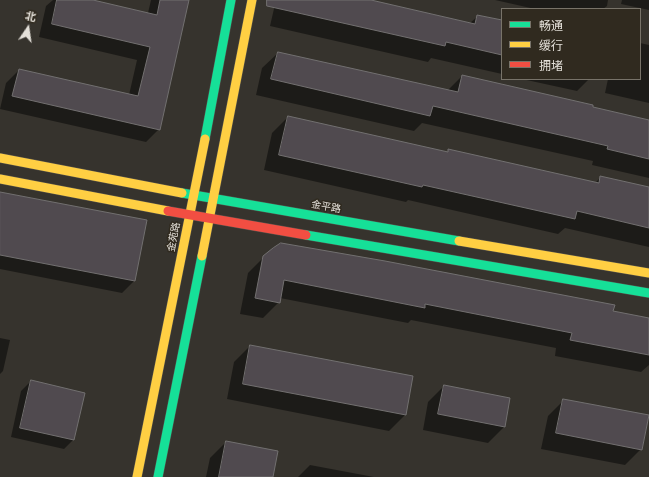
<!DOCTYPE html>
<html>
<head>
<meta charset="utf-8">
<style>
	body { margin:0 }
	#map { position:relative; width:649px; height:477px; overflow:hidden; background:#36332d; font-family:"PT Sans","Noto Sans SC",sans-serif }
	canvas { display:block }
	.legend { position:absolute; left:501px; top:8px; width:140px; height:72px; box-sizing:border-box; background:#302a1f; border:1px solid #787369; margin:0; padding:5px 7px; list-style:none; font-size:12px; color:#e4e0d9 }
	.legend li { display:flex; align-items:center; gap:8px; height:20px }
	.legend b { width:20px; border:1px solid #787369 }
	.north { position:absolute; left:8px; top:8px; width:40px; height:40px; -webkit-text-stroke:3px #302a1f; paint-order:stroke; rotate:13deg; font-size:11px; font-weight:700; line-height:16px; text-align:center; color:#e4e0d9 }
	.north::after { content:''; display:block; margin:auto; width:14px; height:18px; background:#e4e0d9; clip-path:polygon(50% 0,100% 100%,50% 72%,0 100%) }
</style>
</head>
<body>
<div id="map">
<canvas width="649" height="477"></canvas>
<ul class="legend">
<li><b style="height:5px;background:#16e098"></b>畅通</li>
<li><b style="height:5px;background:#ffcf43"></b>缓行</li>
<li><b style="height:5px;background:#f24e42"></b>拥堵</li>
</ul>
<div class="north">北</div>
</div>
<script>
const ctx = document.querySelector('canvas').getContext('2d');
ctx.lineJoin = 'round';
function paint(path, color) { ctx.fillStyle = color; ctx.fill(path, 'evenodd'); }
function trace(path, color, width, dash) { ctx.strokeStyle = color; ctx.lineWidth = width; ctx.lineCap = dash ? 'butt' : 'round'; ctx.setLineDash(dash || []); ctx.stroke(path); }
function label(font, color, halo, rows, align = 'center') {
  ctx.font = font + ' "PT Sans","Noto Sans SC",sans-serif'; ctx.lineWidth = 3; ctx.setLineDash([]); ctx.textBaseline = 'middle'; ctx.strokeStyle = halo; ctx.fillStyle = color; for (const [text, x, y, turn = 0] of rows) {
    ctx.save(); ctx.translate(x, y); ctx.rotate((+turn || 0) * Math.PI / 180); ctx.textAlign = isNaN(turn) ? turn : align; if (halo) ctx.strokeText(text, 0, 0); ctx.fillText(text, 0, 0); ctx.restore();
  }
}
const shadow = new Path2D(`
	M 53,0 L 89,0 L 148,13 L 151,0 L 188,0 L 159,129 L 146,142 L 0,109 L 6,83 L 19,70 L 129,95 L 137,60 L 39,37 L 46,6 Z
	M 276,0 L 366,0 L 470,23 L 478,16 L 502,21 L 502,74 L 431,58 L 428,62 L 270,26 Z
	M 495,0 L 608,0 L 607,6 L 603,9 L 535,9 Z
	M 622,0 L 649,0 L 649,10 L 621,4 Z
	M 640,43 L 649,45 L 649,103 L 605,93 L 608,79 L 640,79 Z
	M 278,53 L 447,91 L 462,76 L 649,121 L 649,178 L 592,165 L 593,161 L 422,123 L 414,131 L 256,95 L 262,68 Z
	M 522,79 L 589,79 L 577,91 Z
	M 288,117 L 446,153 L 449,150 L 595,183 L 601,177 L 649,188 L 649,247 L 565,228 L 558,234 L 408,200 L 406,202 L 264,170 L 272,133 Z
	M 0,193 L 134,281 L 122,293 L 0,269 Z
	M 264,257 L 612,312 L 649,319 L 649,365 L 641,372 L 555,356 L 556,348 L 411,320 L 408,323 L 280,298 L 279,302 L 263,318 L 240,314 L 248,273 Z
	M 0,338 L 10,340 L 3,371 L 0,374 Z
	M 250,346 L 412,377 L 405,415 L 389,431 L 227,399 L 234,362 Z
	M 31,381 L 84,394 L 73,440 L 64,449 L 11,437 L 21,391 Z
	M 444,386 L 504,427 L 488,443 L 423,430 L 428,402 Z
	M 564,400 L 641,449 L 625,465 L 541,449 L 548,416 Z
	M 226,442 L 272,477 L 206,477 L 210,458 Z
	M 310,465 L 374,477 L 298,477 Z`);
const building = new Path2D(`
	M 57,0 L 93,0 L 157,15 L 160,0 L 189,0 L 160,130 L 12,96 L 19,69 L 138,96 L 150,47 L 52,24 Z
	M 267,0 L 371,0 L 475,24 L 477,15 L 502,20 L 502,55 L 446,42 L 445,46 L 267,6 Z
	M 278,52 L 458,92 L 462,75 L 593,105 L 593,107 L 649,120 L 649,159 L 607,149 L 608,146 L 433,106 L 430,116 L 271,79 Z
	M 288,116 L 448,152 L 448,149 L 599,183 L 600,176 L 649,187 L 649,228 L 577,211 L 575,219 L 423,185 L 422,187 L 279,155 Z
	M 0,192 L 147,220 L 135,281 L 0,255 Z
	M 281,243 L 385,261 L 615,305 L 613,311 L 649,318 L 649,355 L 570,340 L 572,333 L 425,304 L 425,308 L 284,280 L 280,303 L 255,298 L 263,256 L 273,248 Z
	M 250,345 L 413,376 L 406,415 L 243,384 Z
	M 31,380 L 85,393 L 74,440 L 20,428 Z
	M 444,385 L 510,398 L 505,427 L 438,414 Z
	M 563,399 L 649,415 L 642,450 L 556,433 Z
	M 226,441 L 278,451 L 273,477 L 219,477 Z`);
const fast = new Path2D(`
	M 205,139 L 231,0
	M 182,193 L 459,241
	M 306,235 L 649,293
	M 158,477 L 202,256`);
const slow = new Path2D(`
	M 0,158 L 182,193
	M 0,179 L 168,211
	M 459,241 L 649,273
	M 202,256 L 252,0
	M 137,477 L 205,139`);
const jam = new Path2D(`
	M 168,211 L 306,235`);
const streetNames = [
	["金平路",326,207,10],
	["金苑路",174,237,-79]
];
paint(shadow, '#0007');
paint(building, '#504a4f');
trace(building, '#727070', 1);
trace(fast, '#55524c', 10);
trace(slow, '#55524c', 10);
trace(jam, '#55524c', 10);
trace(fast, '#16e098', 9);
trace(slow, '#ffcf43', 9);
trace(jam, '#f24e42', 9);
label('10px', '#e4e0d9', '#302a1f', streetNames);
</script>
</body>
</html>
